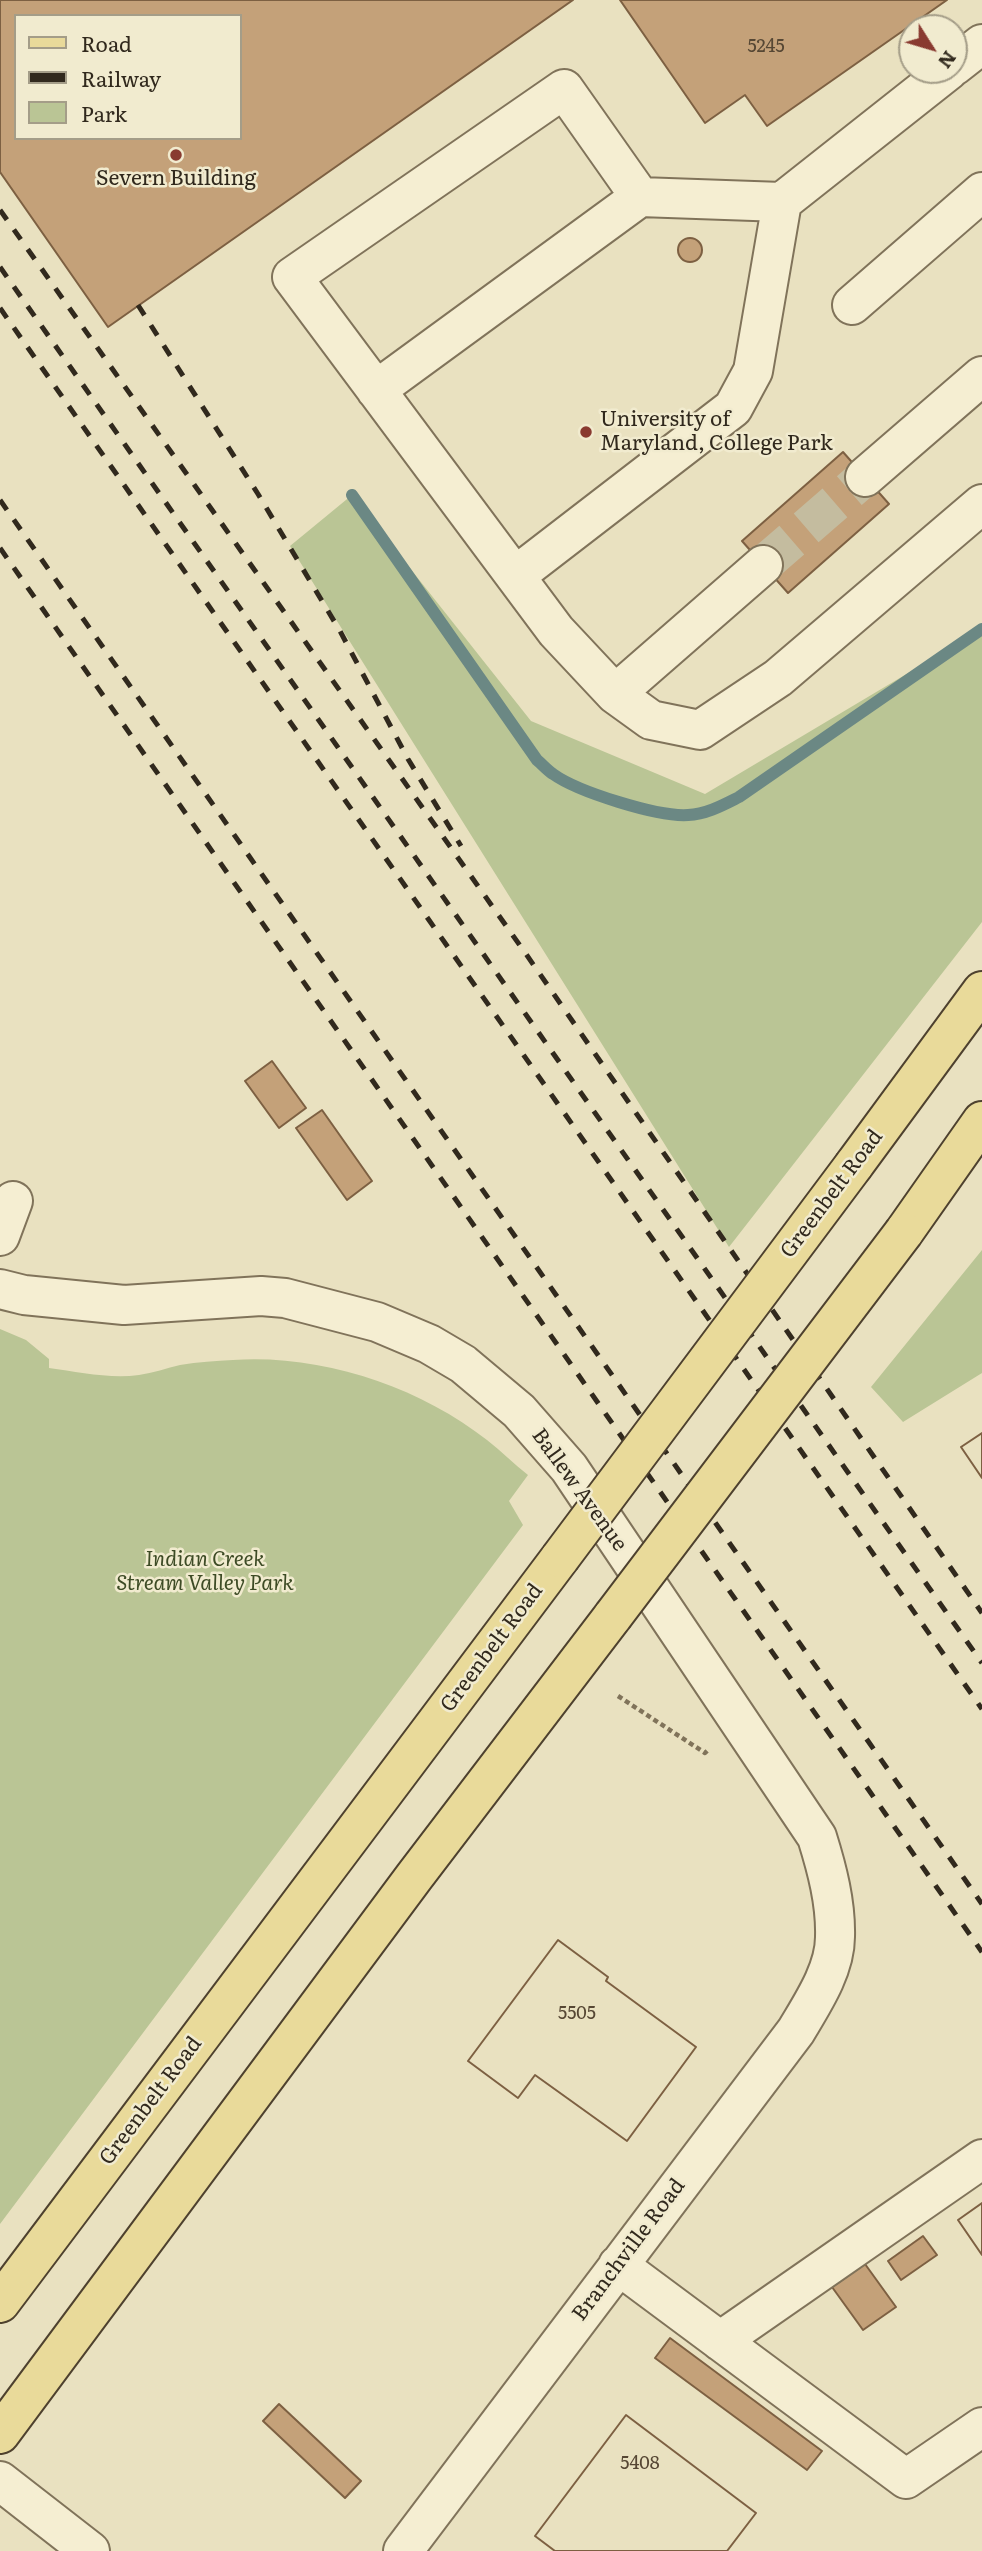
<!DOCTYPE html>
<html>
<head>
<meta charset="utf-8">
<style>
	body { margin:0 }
	#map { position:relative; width:982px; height:2551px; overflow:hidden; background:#e9e1c0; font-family:Literata,serif }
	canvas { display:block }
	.legend { position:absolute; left:14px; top:14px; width:228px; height:126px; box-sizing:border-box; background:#f1ebcf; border:2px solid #a49d88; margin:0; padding:9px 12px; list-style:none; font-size:21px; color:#31291d }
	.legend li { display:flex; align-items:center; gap:14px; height:35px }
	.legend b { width:35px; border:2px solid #a49d88 }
	.north { position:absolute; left:898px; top:14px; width:70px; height:70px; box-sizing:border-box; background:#f1ebcf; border:2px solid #a49d88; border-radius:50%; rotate:127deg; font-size:19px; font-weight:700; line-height:28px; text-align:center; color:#31291d }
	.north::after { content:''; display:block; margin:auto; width:24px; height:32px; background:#893a30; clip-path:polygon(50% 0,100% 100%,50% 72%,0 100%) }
</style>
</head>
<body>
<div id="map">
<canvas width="982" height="2551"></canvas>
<ul class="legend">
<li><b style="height:9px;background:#e9da9a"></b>Road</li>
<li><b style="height:9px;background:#31291d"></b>Railway</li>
<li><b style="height:19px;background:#bac595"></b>Park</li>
</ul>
<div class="north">N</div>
</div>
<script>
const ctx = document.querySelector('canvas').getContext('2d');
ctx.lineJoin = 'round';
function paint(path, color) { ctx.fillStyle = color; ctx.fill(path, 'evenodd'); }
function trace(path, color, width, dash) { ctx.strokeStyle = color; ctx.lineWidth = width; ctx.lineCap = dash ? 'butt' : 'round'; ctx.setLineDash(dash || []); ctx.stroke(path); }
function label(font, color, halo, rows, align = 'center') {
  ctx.font = font + ' Literata,serif'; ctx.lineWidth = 5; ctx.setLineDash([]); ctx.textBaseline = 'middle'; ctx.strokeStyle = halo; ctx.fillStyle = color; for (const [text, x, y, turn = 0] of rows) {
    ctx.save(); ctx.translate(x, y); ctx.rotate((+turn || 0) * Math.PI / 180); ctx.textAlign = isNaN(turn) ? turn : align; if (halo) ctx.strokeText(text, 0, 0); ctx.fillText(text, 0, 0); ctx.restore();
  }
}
const green = new Path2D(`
	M 352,495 L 531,721 L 705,794 L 982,629 L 982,922 L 729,1247 L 290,546 Z
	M 982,1250 L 982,1373 L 903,1422 L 871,1387 Z
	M 0,1329 L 26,1340 L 49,1359 L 49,1368 C 78,1372 110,1379 139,1375 C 153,1373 167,1368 180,1365 C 198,1362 216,1361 233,1360 C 321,1354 418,1386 487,1440 C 501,1451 514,1464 528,1475 L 509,1501 L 523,1525 L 0,2224 Z`);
const stream = new Path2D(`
	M 352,495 L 537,760 C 542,764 547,770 553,774 C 578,792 658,817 688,815 C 707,814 723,805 739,797 L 982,629`);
const building = new Path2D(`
	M 0,0 L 573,0 L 108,327 L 0,172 ZM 16,16 L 240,16 L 240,138 L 16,138 Z
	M 620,0 L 947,0 L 767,126 L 745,95 L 705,123 Z
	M678 250a12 12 0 1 1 24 0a12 12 0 1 1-24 0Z
	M 843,452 L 889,504 L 788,593 L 742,541 Z
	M 272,1061 L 306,1108 L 279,1128 L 245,1081 Z
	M 322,1110 L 372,1181 L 347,1200 L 296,1128 Z
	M 982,1433 L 982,1478 L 961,1447 Z
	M 982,1433 L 982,1478 L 961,1447 Z
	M 558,1940 L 608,1977 L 606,1981 L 696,2047 L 627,2141 L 535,2075 L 518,2098 L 468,2061 Z
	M 558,1940 L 608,1977 L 606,1981 L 696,2047 L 627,2141 L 535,2075 L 518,2098 L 468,2061 Z
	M 982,2203 L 982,2255 L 958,2220 Z
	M 982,2203 L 982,2255 L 958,2220 Z
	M 923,2236 L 937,2255 L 901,2280 L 888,2261 Z
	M 865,2264 L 896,2307 L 863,2330 L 832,2287 Z
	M 670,2338 L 822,2451 L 807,2470 L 655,2358 Z
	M 279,2404 L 361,2481 L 345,2498 L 263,2421 Z
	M 626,2415 L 756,2513 L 727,2551 L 555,2551 L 535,2536 Z
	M 626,2415 L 756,2513 L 727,2551 L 555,2551 L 535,2536 Z`);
const minorTunnel = new Path2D(`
	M 763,565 L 865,477`);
const path = new Path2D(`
	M 618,1696 L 705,1753 L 708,1750`);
const minor = new Path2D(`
	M 954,66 L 982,44
	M 640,197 L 564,89 L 292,277 L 556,631 L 615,694 L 651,720 L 700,730 L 778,678 L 982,504
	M 852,305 L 982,192
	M 376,390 L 640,197 L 782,202 L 949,70
	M 865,477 L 982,376
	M 515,576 L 733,408 L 753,371 L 782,202
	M 615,694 L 763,565
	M 0,1236 L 13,1201
	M 0,1289 L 24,1295 L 124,1305 L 261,1296 L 285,1298 L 377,1322 L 429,1344 L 463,1364 L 519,1411 L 569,1468 L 817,1837 C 827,1869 836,1903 835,1937 C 835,1970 812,2004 796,2031 L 403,2551
	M 618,2265 L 906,2479 L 982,2427
	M 720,2341 L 982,2159
	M 0,2481 L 90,2551`);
const major = new Path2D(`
	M 854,1165 L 982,991
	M 904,1232 L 982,1121
	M 0,2303 L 560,1558
	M 0,2434 L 414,1877 L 613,1616`);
const rail = new Path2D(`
	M 0,210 L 526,954 L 982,1613
	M 0,267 L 982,1663
	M 138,305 L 258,494 L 340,631 L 408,759 L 461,846
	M 0,308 L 982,1709
	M 0,500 L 982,1904
	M 0,548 L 982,1952`);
const majorBridge = new Path2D(`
	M 560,1558 L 854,1165
	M 613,1616 L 904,1232`);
const markers = [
	[176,155,7,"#893a30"],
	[586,432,7,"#893a30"]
];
const numberNames = [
	["5245",766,47],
	["5505",577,2014],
	["5408",640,2464]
];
const poiNames = [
	["Severn Building",176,179],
	["University of",600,420,"left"],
	["Maryland, College Park",600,444,"left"]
];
const streetNames = [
	["Greenbelt Road",832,1194,-53],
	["Ballew Avenue",579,1490,54],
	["Greenbelt Road",492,1648,-53],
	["Greenbelt Road",151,2101,-53],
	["Branchville Road",629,2250,-53]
];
const parkNames = [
	["Indian Creek",205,1560],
	["Stream Valley Park",205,1584]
];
paint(green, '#bac595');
trace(stream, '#6b8884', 12);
paint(building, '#c4a179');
trace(building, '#7d6042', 2);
trace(minorTunnel, '#c4bc9f', 38, [38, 19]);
trace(minor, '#80735a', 42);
trace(major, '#4e412e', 42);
trace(path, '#80735a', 4.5, [5, 3.5]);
trace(minor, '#f5eed2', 38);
trace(major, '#e9da9a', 38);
trace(rail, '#31291d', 5, [12, 12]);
trace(majorBridge, '#4e412e', 42, []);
trace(majorBridge, '#e9da9a', 38);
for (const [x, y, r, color] of markers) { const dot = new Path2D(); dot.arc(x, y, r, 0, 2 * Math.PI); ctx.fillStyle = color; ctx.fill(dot); trace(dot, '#f1ebcf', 2.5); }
label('18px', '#564734', null, numberNames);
label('21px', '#31291d', '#f1ebcf', poiNames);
label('21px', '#31291d', '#f1ebcf', streetNames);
label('italic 21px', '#3d4b25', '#f1ebcf', parkNames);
</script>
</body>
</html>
